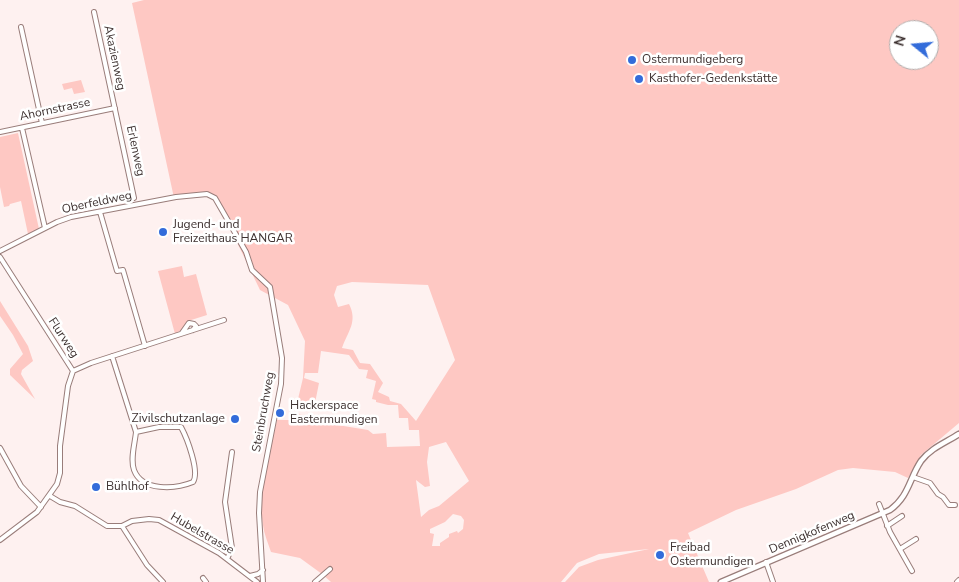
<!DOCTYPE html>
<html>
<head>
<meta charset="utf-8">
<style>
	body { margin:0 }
	#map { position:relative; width:959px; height:582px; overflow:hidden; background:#fef1f0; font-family:"Nunito Sans",sans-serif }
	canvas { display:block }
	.north { position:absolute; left:889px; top:20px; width:50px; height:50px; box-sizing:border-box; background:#fff; border:1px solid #b1adac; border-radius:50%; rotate:287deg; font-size:14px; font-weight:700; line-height:20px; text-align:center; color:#3d3130 }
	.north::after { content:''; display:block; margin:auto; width:18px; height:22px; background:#336cda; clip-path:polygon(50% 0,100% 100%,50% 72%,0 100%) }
</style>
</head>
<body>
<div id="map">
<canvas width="959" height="582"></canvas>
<div class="north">N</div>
</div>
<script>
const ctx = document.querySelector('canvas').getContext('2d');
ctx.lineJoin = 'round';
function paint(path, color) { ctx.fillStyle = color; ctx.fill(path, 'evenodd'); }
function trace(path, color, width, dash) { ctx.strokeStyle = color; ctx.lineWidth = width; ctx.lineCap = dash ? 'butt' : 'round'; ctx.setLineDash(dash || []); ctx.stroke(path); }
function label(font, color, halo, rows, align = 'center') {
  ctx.font = font + ' "Nunito Sans",sans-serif'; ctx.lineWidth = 5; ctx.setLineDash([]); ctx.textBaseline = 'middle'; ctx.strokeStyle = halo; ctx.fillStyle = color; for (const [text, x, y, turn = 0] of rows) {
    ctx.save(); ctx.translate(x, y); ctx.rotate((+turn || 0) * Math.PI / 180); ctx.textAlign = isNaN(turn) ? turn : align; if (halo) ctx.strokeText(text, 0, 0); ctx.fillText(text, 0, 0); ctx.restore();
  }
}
const green = new Path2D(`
	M 144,0 L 959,0 L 959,423 L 921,455 L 908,478 L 895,472 L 853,468 L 838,470 L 796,489 L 736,510 L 688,533 L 709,582 L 565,582 L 579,567 L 598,560 L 649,549 L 599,554 L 577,563 L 561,582 L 331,582 L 322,574 L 300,558 L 271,552 C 268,543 264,534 263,525 C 258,490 269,454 277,420 L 293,420 L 303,378 L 305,341 L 288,305 L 260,290 L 217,201 L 207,194 L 174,198 L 132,3 ZM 899,30 L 929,30 L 929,60 L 899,60 ZM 352,282 L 428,285 L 455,360 L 416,421 L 401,404 L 390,401 L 389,397 L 378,392 L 383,383 L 370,364 L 360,363 L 353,350 L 342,348 C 348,331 358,322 349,304 L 338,307 L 334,295 L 337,286 ZM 321,351 L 349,355 L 359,369 L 368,370 L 366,378 L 376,381 L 372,399 L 376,400 L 376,402 L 388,405 L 398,405 L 399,418 L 408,418 L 409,430 L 419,430 L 420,446 L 387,447 L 386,433 L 373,434 L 368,430 L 319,422 L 295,412 L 297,406 L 314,408 L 319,383 L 304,378 L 305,373 L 318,373 ZM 446,442 L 469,481 L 439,506 L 429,510 L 421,517 L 416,480 L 425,487 L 430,486 L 427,462 L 429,447 ZM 453,514 L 461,516 L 464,520 L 463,529 L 458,533 L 457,531 L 449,534 L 449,537 L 440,543 L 440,546 L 432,546 L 434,534 L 430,533 L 430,529 L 445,522 Z
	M 81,80 L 85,92 L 74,94 L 72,88 L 64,90 L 62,84 Z
	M 18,133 L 39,229 L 28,234 L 21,201 L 10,204 L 9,206 L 4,207 L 0,187 L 0,137 Z
	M 182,266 L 184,277 L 196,274 L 207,315 L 188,321 L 183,329 L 175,334 L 158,271 Z
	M 0,301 L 28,346 L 33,361 L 22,370 L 21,374 L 35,399 L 10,375 L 10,369 L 23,354 L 13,335 L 0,316 Z`);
const minor = new Path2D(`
	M 94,12 L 134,198
	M 21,27 L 42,123
	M 22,128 L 45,228
	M 0,132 L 115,108
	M 100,212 L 117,271 L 123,270 L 145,346
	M 0,251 L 57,222 L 71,217 L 176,197 L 207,194 L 215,198 L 246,252 L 252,270 L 270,287 L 282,358 L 281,384 L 260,492 L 259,513 L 263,582
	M 0,257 L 73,371
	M 182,333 L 189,323 L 194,324 L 196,326 L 193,330
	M 112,356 L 136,432 L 159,427 L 181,427 C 187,438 200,472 193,482 C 176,489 142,492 134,470 C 130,459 135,443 136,432
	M 73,371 L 91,363 L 224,320
	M 0,448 L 21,486 L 41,507
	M 913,477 L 930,483 L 938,494 L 943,497 L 949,505 L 955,505
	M 50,496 L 60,502 L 75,506 L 107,526 L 122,526 L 132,521 L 149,519 L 159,520 L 219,553 L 257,582
	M 879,504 L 890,532 L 912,571
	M 122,526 L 147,565 L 163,582
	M 887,526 L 902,516
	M 0,540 L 37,512 L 57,484 L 60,473 L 60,446 L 68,386 L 73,371
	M 900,549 L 916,539
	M 227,559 L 232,548 L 225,502 L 232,452
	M 766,562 L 773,582
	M 250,576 L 258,574 L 263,570
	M 203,578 L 206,582
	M 315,582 L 330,569
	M 957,582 L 959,580`);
const tertiary = new Path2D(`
	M 721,582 L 890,510 C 909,496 909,479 921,461 C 931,448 945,443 959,434`);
const markers = [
	[632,60,5,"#336cda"],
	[639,79,5,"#336cda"],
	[163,232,5,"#336cda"],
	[280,413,5,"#336cda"],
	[235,419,5,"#336cda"],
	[96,487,5,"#336cda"],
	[660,555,5,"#336cda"]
];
const streetNames = [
	["Akazienweg",114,58,78],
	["Ahornstrasse",55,110,-12],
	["Erlenweg",135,151,78],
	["Oberfeldweg",97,203,-12],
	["Flurweg",63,338,57],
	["Steinbruchweg",264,412,-80],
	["Dennigkofenweg",812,533,-23],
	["Hubelstrasse",202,534,30]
];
const poiNames = [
	["Ostermundigeberg",642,60],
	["Kasthofer-Gedenkstätte",649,79],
	["Jugend- und",173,225],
	["Freizeithaus HANGAR",173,239],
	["Hackerspace",290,406],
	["Eastermundigen",290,420],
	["Zivilschutzanlage",225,419,"right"],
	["Bühlhof",106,487],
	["Freibad",670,548],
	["Ostermundigen",670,562]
];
paint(green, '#fec8c3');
trace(minor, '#997d7a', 6);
trace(tertiary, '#997d7a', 7);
trace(minor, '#fff', 4);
trace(tertiary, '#fff', 4.5);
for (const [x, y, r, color] of markers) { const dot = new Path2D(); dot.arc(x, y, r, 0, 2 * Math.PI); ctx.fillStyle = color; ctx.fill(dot); trace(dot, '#fff', 2); }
label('12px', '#3d3130', '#fff', streetNames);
label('12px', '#3d3130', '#fff', poiNames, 'left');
</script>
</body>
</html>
